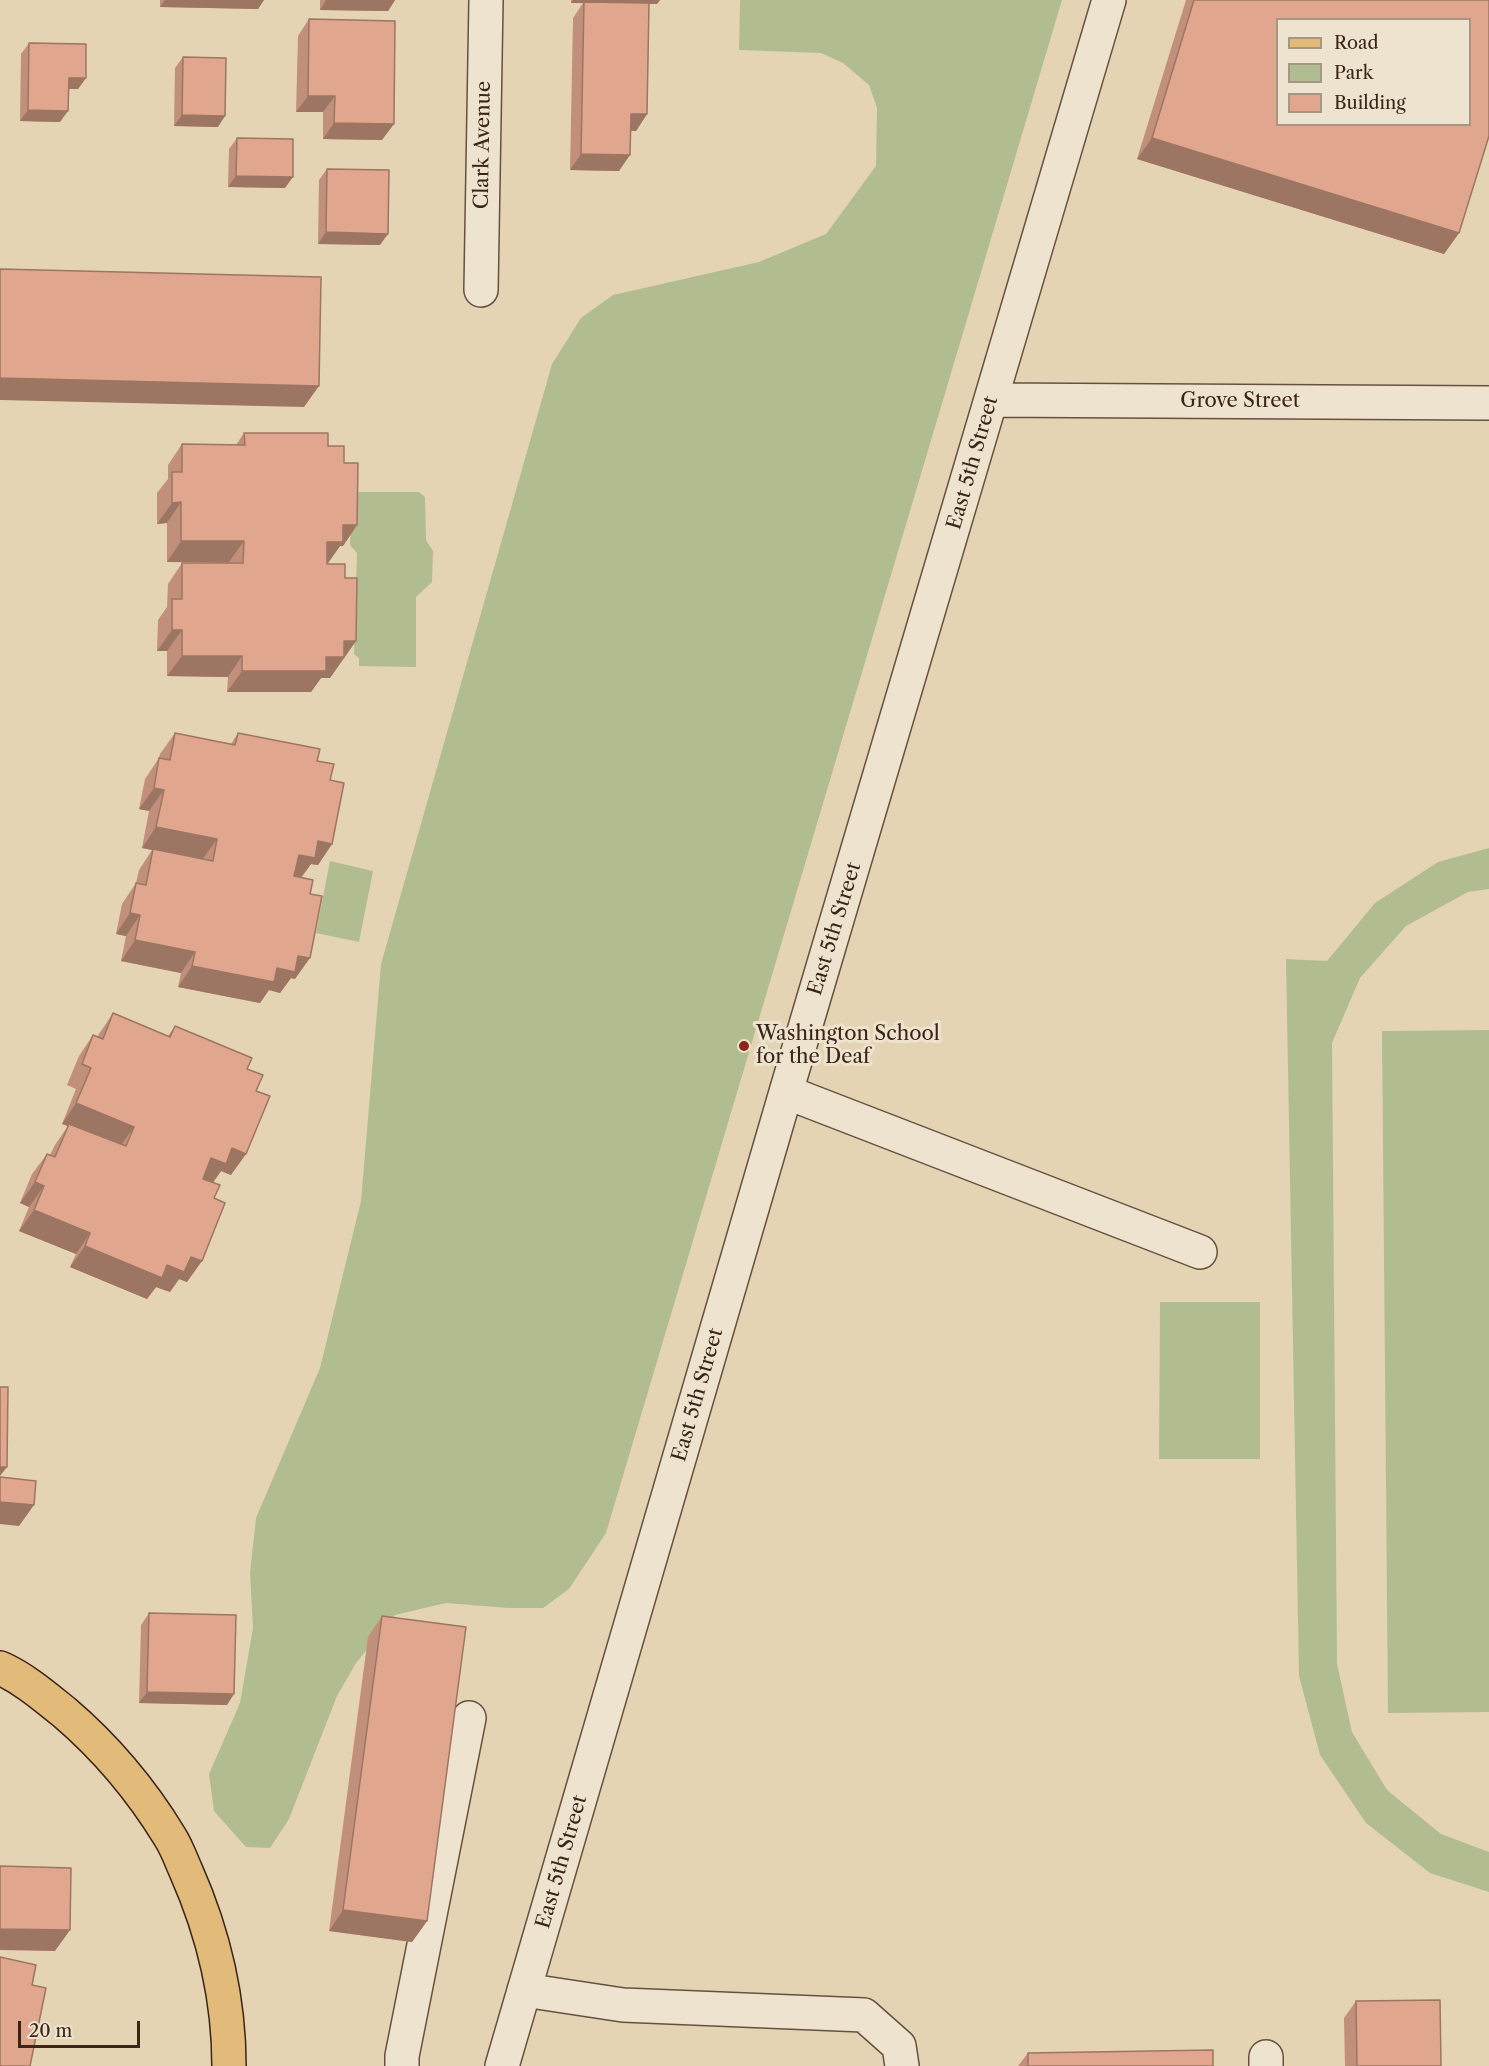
<!DOCTYPE html>
<html>
<head>
<meta charset="utf-8">
<style>
	body { margin:0 }
	#map { position:relative; width:1489px; height:2066px; overflow:hidden; background:#e5d4b4; font-family:"Libre Caslon Text",serif }
	canvas { display:block }
	.legend { position:absolute; left:1276px; top:18px; width:195px; height:108px; box-sizing:border-box; background:#eee3ce; border:2px solid #a69785; margin:0; padding:8px 10px; list-style:none; font-size:18px; color:#3a2518 }
	.legend li { display:flex; align-items:center; gap:12px; height:30px }
	.legend b { width:30px; border:2px solid #a69785 }
	.scale { position:absolute; left:18px; top:2021px; width:122px; height:27px; box-sizing:border-box; border:3px solid #3a2518; border-top:0; padding-left:8px; font-size:18px; line-height:21px; white-space:nowrap; color:#3a2518; -webkit-text-stroke:4px #eee3ce; paint-order:stroke }
</style>
</head>
<body>
<div id="map">
<canvas width="1489" height="2066"></canvas>
<ul class="legend">
<li><b style="height:8px;background:#e2ba7a"></b>Road</li>
<li><b style="height:16px;background:#b1bd90"></b>Park</li>
<li><b style="height:16px;background:#e0a78e"></b>Building</li>
</ul>
<div class="scale">20 m</div>
</div>
<script>
const ctx = document.querySelector('canvas').getContext('2d');
ctx.lineJoin = 'round';
function paint(path, color) { ctx.fillStyle = color; ctx.fill(path, 'evenodd'); }
function trace(path, color, width, dash) { ctx.strokeStyle = color; ctx.lineWidth = width; ctx.lineCap = dash ? 'butt' : 'round'; ctx.setLineDash(dash || []); ctx.stroke(path); }
function label(font, color, halo, rows, align = 'center') {
  ctx.font = font + ' "Libre Caslon Text",serif'; ctx.lineWidth = 6; ctx.setLineDash([]); ctx.textBaseline = 'middle'; ctx.strokeStyle = halo; ctx.fillStyle = color; for (const [text, x, y, turn = 0] of rows) {
    ctx.save(); ctx.translate(x, y); ctx.rotate((+turn || 0) * Math.PI / 180); ctx.textAlign = isNaN(turn) ? turn : align; if (halo) ctx.strokeText(text, 0, 0); ctx.fillText(text, 0, 0); ctx.restore();
  }
}
const green = new Path2D(`
	M 740,0 L 1062,0 L 606,1533 L 569,1589 L 543,1608 L 508,1608 L 446,1603 L 395,1615 L 356,1663 L 337,1696 L 289,1819 L 270,1848 L 246,1847 L 214,1811 L 209,1774 L 240,1703 L 253,1628 L 250,1573 L 256,1518 L 320,1368 L 361,1201 L 381,964 L 552,364 L 581,318 L 613,295 L 759,262 L 826,234 L 876,166 L 877,108 L 869,85 L 843,63 L 821,53 L 739,50 Z
	M 352,492 L 419,492 L 425,497 L 426,540 L 433,551 L 432,582 L 416,597 L 416,667 L 359,666 L 359,658 L 354,654 L 357,553 L 350,545 Z
	M 1489,848 L 1489,889 L 1468,892 L 1406,926 L 1360,978 L 1332,1043 L 1337,1664 L 1352,1732 L 1387,1790 L 1441,1834 L 1489,1852 L 1489,1892 L 1430,1873 L 1366,1823 L 1320,1755 L 1299,1676 L 1286,959 L 1327,961 L 1375,903 L 1438,862 Z
	M 330,861 L 373,871 L 359,942 L 316,933 Z
	M 1489,1030 L 1489,1712 L 1388,1713 L 1382,1031 Z
	M 1160,1302 L 1260,1302 L 1260,1459 L 1159,1459 Z`);
const minor = new Path2D(`
	M 481,290 L 486,0
	M 992,400 L 1489,403
	M 786,1092 L 1200,1252
	M 524,1990 L 623,2005 L 864,2015 L 899,2046 L 902,2066
	M 1266,2057 L 1266,2066
	M 402,2066 L 402,2056 L 469,1718
	M 502,2066 L 786,1092 L 1109,0`);
const major = new Path2D(`
	M 0,1668 C 23,1678 44,1696 64,1712 C 105,1747 142,1791 170,1837 C 177,1848 181,1860 186,1871 C 213,1932 229,1999 229,2066`);
const wall = new Path2D(`
	M 160,0 L 264,0 L 258,9 L 160,7 Z
	M 320,0 L 395,0 L 388,11 L 320,10 Z
	M 571,0 L 660,0 L 657,4 L 649,4 L 647,114 L 636,131 L 630,131 L 619,171 L 570,170 L 573,18 L 583,3 L 571,3 Z
	M 1186,0 L 1489,0 L 1459,233 L 1444,254 L 1137,159 Z
	M 309,19 L 382,140 L 323,139 L 323,112 L 296,112 L 298,36 Z
	M 29,43 L 86,78 L 78,89 L 69,89 L 60,122 L 20,121 L 21,54 Z
	M 183,57 L 218,127 L 174,126 L 175,68 Z
	M 237,138 L 285,188 L 228,187 L 229,149 Z
	M 327,169 L 380,245 L 318,244 L 319,180 Z
	M 244,433 L 328,446 L 344,463 L 357,525 L 343,546 L 340,546 L 328,563 L 327,563 L 345,578 L 356,641 L 330,678 L 321,678 L 311,692 L 227,692 L 228,677 L 167,676 L 167,651 L 157,651 L 158,620 L 167,607 L 168,584 L 182,563 L 229,563 L 167,562 L 167,523 L 157,524 L 157,493 L 168,479 L 168,465 L 182,444 L 236,445 Z
	M 175,733 L 231,744 L 238,733 L 317,761 L 330,780 L 332,844 L 318,865 L 311,864 L 301,878 L 310,894 L 295,979 L 291,978 L 280,993 L 269,990 L 260,1003 L 178,987 L 181,973 L 121,961 L 126,936 L 116,934 L 122,904 L 136,883 L 139,870 L 152,850 L 142,848 L 149,811 L 139,809 L 145,779 L 159,758 L 160,754 Z
	M 113,1013 L 168,1036 L 175,1026 L 247,1069 L 256,1091 L 231,1175 L 221,1171 L 213,1183 L 214,1198 L 187,1282 L 179,1279 L 170,1292 L 156,1287 L 147,1299 L 70,1267 L 76,1254 L 19,1231 L 29,1207 L 20,1203 L 32,1174 L 47,1154 L 50,1155 L 55,1145 L 68,1126 L 62,1124 L 76,1089 L 67,1085 L 79,1056 L 93,1035 L 97,1037 Z
	M 149,1613 L 227,1705 L 139,1703 L 141,1625 Z
	M 382,1616 L 427,1921 L 412,1942 L 329,1931 L 368,1637 Z
	M 1356,2001 L 1441,2066 L 1345,2066 L 1344,2018 Z
	M 1028,2053 L 1213,2066 L 1018,2066 Z`);
const shadedWall = new Path2D(`
	M 165,0 L 264,0 L 258,9 L 160,7 Z
	M 326,0 L 395,0 L 388,11 L 320,10 Z
	M 573,0 L 660,0 L 657,4 L 571,3 Z
	M 69,78 L 86,78 L 78,89 L 61,89 Z
	M 308,96 L 335,96 L 323,112 L 296,112 Z
	M 28,110 L 68,111 L 60,122 L 20,121 Z
	M 631,114 L 647,114 L 636,131 L 619,130 Z
	M 182,115 L 225,116 L 218,127 L 174,126 Z
	M 334,123 L 394,124 L 382,140 L 323,139 Z
	M 1152,138 L 1459,233 L 1444,254 L 1137,159 Z
	M 581,154 L 630,155 L 619,171 L 570,170 Z
	M 236,176 L 293,177 L 285,188 L 228,187 Z
	M 326,232 L 388,234 L 380,245 L 318,244 Z
	M 0,378 L 319,386 L 304,407 L 0,400 Z
	M 181,502 L 167,523 L 157,524 L 172,503 Z
	M 343,525 L 357,525 L 343,546 L 340,546 L 328,563 L 312,563 L 327,542 Z
	M 181,541 L 244,541 L 229,562 L 167,562 Z
	M 172,630 L 182,630 L 167,651 L 157,651 Z
	M 344,641 L 356,641 L 330,678 L 321,678 L 311,692 L 227,692 L 242,671 L 326,657 Z
	M 182,656 L 242,656 L 228,677 L 167,676 Z
	M 154,788 L 164,790 L 149,811 L 139,809 Z
	M 156,827 L 217,839 L 202,860 L 142,848 Z
	M 318,841 L 332,844 L 318,865 L 311,864 L 300,879 L 284,876 L 299,855 Z
	M 130,913 L 140,915 L 126,936 L 116,934 Z
	M 135,940 L 195,952 L 181,973 L 121,961 Z
	M 298,956 L 310,958 L 295,979 L 291,978 L 280,993 L 269,990 L 260,1003 L 178,987 L 192,966 L 277,968 Z
	M 76,1103 L 134,1127 L 119,1148 L 69,1124 L 68,1126 L 62,1124 Z
	M 232,1148 L 246,1154 L 231,1175 L 221,1171 L 211,1185 L 197,1179 L 211,1158 Z
	M 35,1182 L 44,1186 L 29,1207 L 20,1203 Z
	M 34,1210 L 90,1233 L 76,1254 L 19,1231 Z
	M 85,1246 L 167,1265 L 191,1257 L 202,1261 L 187,1282 L 179,1279 L 170,1292 L 156,1287 L 147,1299 L 70,1267 Z
	M 0,1467 L 7,1467 L 0,1476 Z
	M 0,1502 L 34,1505 L 19,1526 L 0,1524 Z
	M 147,1692 L 234,1694 L 227,1705 L 139,1703 Z
	M 343,1910 L 427,1921 L 412,1942 L 329,1931 Z
	M 0,1929 L 70,1930 L 55,1951 L 0,1950 Z`);
const building = new Path2D(`
	M 1194,0 L 1489,0 L 1489,136 L 1459,233 L 1152,138 ZM 1278,20 L 1470,20 L 1470,124 L 1278,124 Z
	M 584,2 L 649,3 L 647,114 L 631,114 L 630,155 L 581,154 Z
	M 309,19 L 395,21 L 394,124 L 334,123 L 335,96 L 308,96 Z
	M 29,43 L 86,44 L 86,78 L 69,78 L 68,111 L 28,110 Z
	M 183,57 L 226,58 L 225,116 L 182,115 Z
	M 237,138 L 293,139 L 293,177 L 236,176 Z
	M 327,169 L 389,170 L 388,234 L 326,232 Z
	M 0,269 L 321,277 L 319,386 L 0,378 Z
	M 244,433 L 328,433 L 328,446 L 344,446 L 344,463 L 358,463 L 357,525 L 343,525 L 343,542 L 327,542 L 327,564 L 345,564 L 345,578 L 357,578 L 356,641 L 344,641 L 344,657 L 326,657 L 326,671 L 242,671 L 242,656 L 182,656 L 182,630 L 172,630 L 172,599 L 182,599 L 182,563 L 243,563 L 244,541 L 181,541 L 181,502 L 172,503 L 172,472 L 182,472 L 182,444 L 245,445 Z
	M 175,733 L 235,745 L 238,733 L 320,749 L 317,761 L 334,764 L 330,780 L 344,783 L 332,844 L 318,841 L 315,858 L 299,855 L 294,876 L 313,880 L 310,894 L 322,896 L 310,958 L 298,956 L 295,972 L 277,968 L 274,982 L 192,966 L 195,952 L 135,940 L 140,915 L 130,913 L 136,883 L 146,885 L 153,849 L 213,861 L 217,839 L 156,827 L 164,790 L 154,788 L 159,758 L 170,760 Z
	M 113,1013 L 170,1037 L 175,1026 L 252,1058 L 247,1069 L 263,1075 L 256,1091 L 270,1096 L 246,1154 L 232,1148 L 226,1164 L 211,1158 L 203,1179 L 220,1185 L 214,1198 L 225,1203 L 202,1261 L 191,1257 L 184,1272 L 167,1265 L 162,1278 L 85,1246 L 90,1233 L 34,1210 L 44,1186 L 35,1182 L 47,1154 L 55,1157 L 69,1124 L 126,1146 L 134,1127 L 76,1103 L 91,1068 L 82,1064 L 93,1035 L 103,1039 Z
	M 0,1387 L 8,1387 L 7,1467 L 0,1467 Z
	M 0,1477 L 36,1481 L 34,1505 L 0,1502 Z
	M 149,1613 L 236,1615 L 234,1694 L 147,1692 Z
	M 382,1616 L 466,1627 L 427,1921 L 343,1910 Z
	M 0,1866 L 71,1868 L 70,1930 L 0,1929 Z
	M 0,1957 L 36,1965 L 32,1985 L 46,1988 L 30,2066 L 0,2066 Z
	M 1440,2000 L 1441,2066 L 1357,2066 L 1356,2001 Z
	M 1213,2050 L 1213,2066 L 1028,2066 L 1028,2053 Z`);
const markers = [
	[744,1046,6,"#8f2418"]
];
const streetNames = [
	["Clark Avenue",483,145,-89],
	["Grove Street",1240,401],
	["East 5th Street",973,463,-74],
	["East 5th Street",835,929,-73],
	["East 5th Street",698,1395,-74],
	["East 5th Street",562,1862,-74]
];
const poiNames = [
	["Washington School",756,1034],
	["for the Deaf",756,1057]
];
paint(green, '#b1bd90');
trace(minor, '#65513f', 36);
trace(major, '#3a2518', 36);
trace(minor, '#eee3ce', 33);
trace(major, '#e2ba7a', 33);
paint(wall, '#c1907a');
paint(shadedWall, '#9d7563');
paint(building, '#e0a78e');
trace(building, '#9d7563', 1.5);
for (const [x, y, r, color] of markers) { const dot = new Path2D(); dot.arc(x, y, r, 0, 2 * Math.PI); ctx.fillStyle = color; ctx.fill(dot); trace(dot, '#eee3ce', 2); }
label('20px', '#3a2518', '#eee3ce', streetNames);
label('20px', '#3a2518', '#eee3ce', poiNames, 'left');
</script>
</body>
</html>
